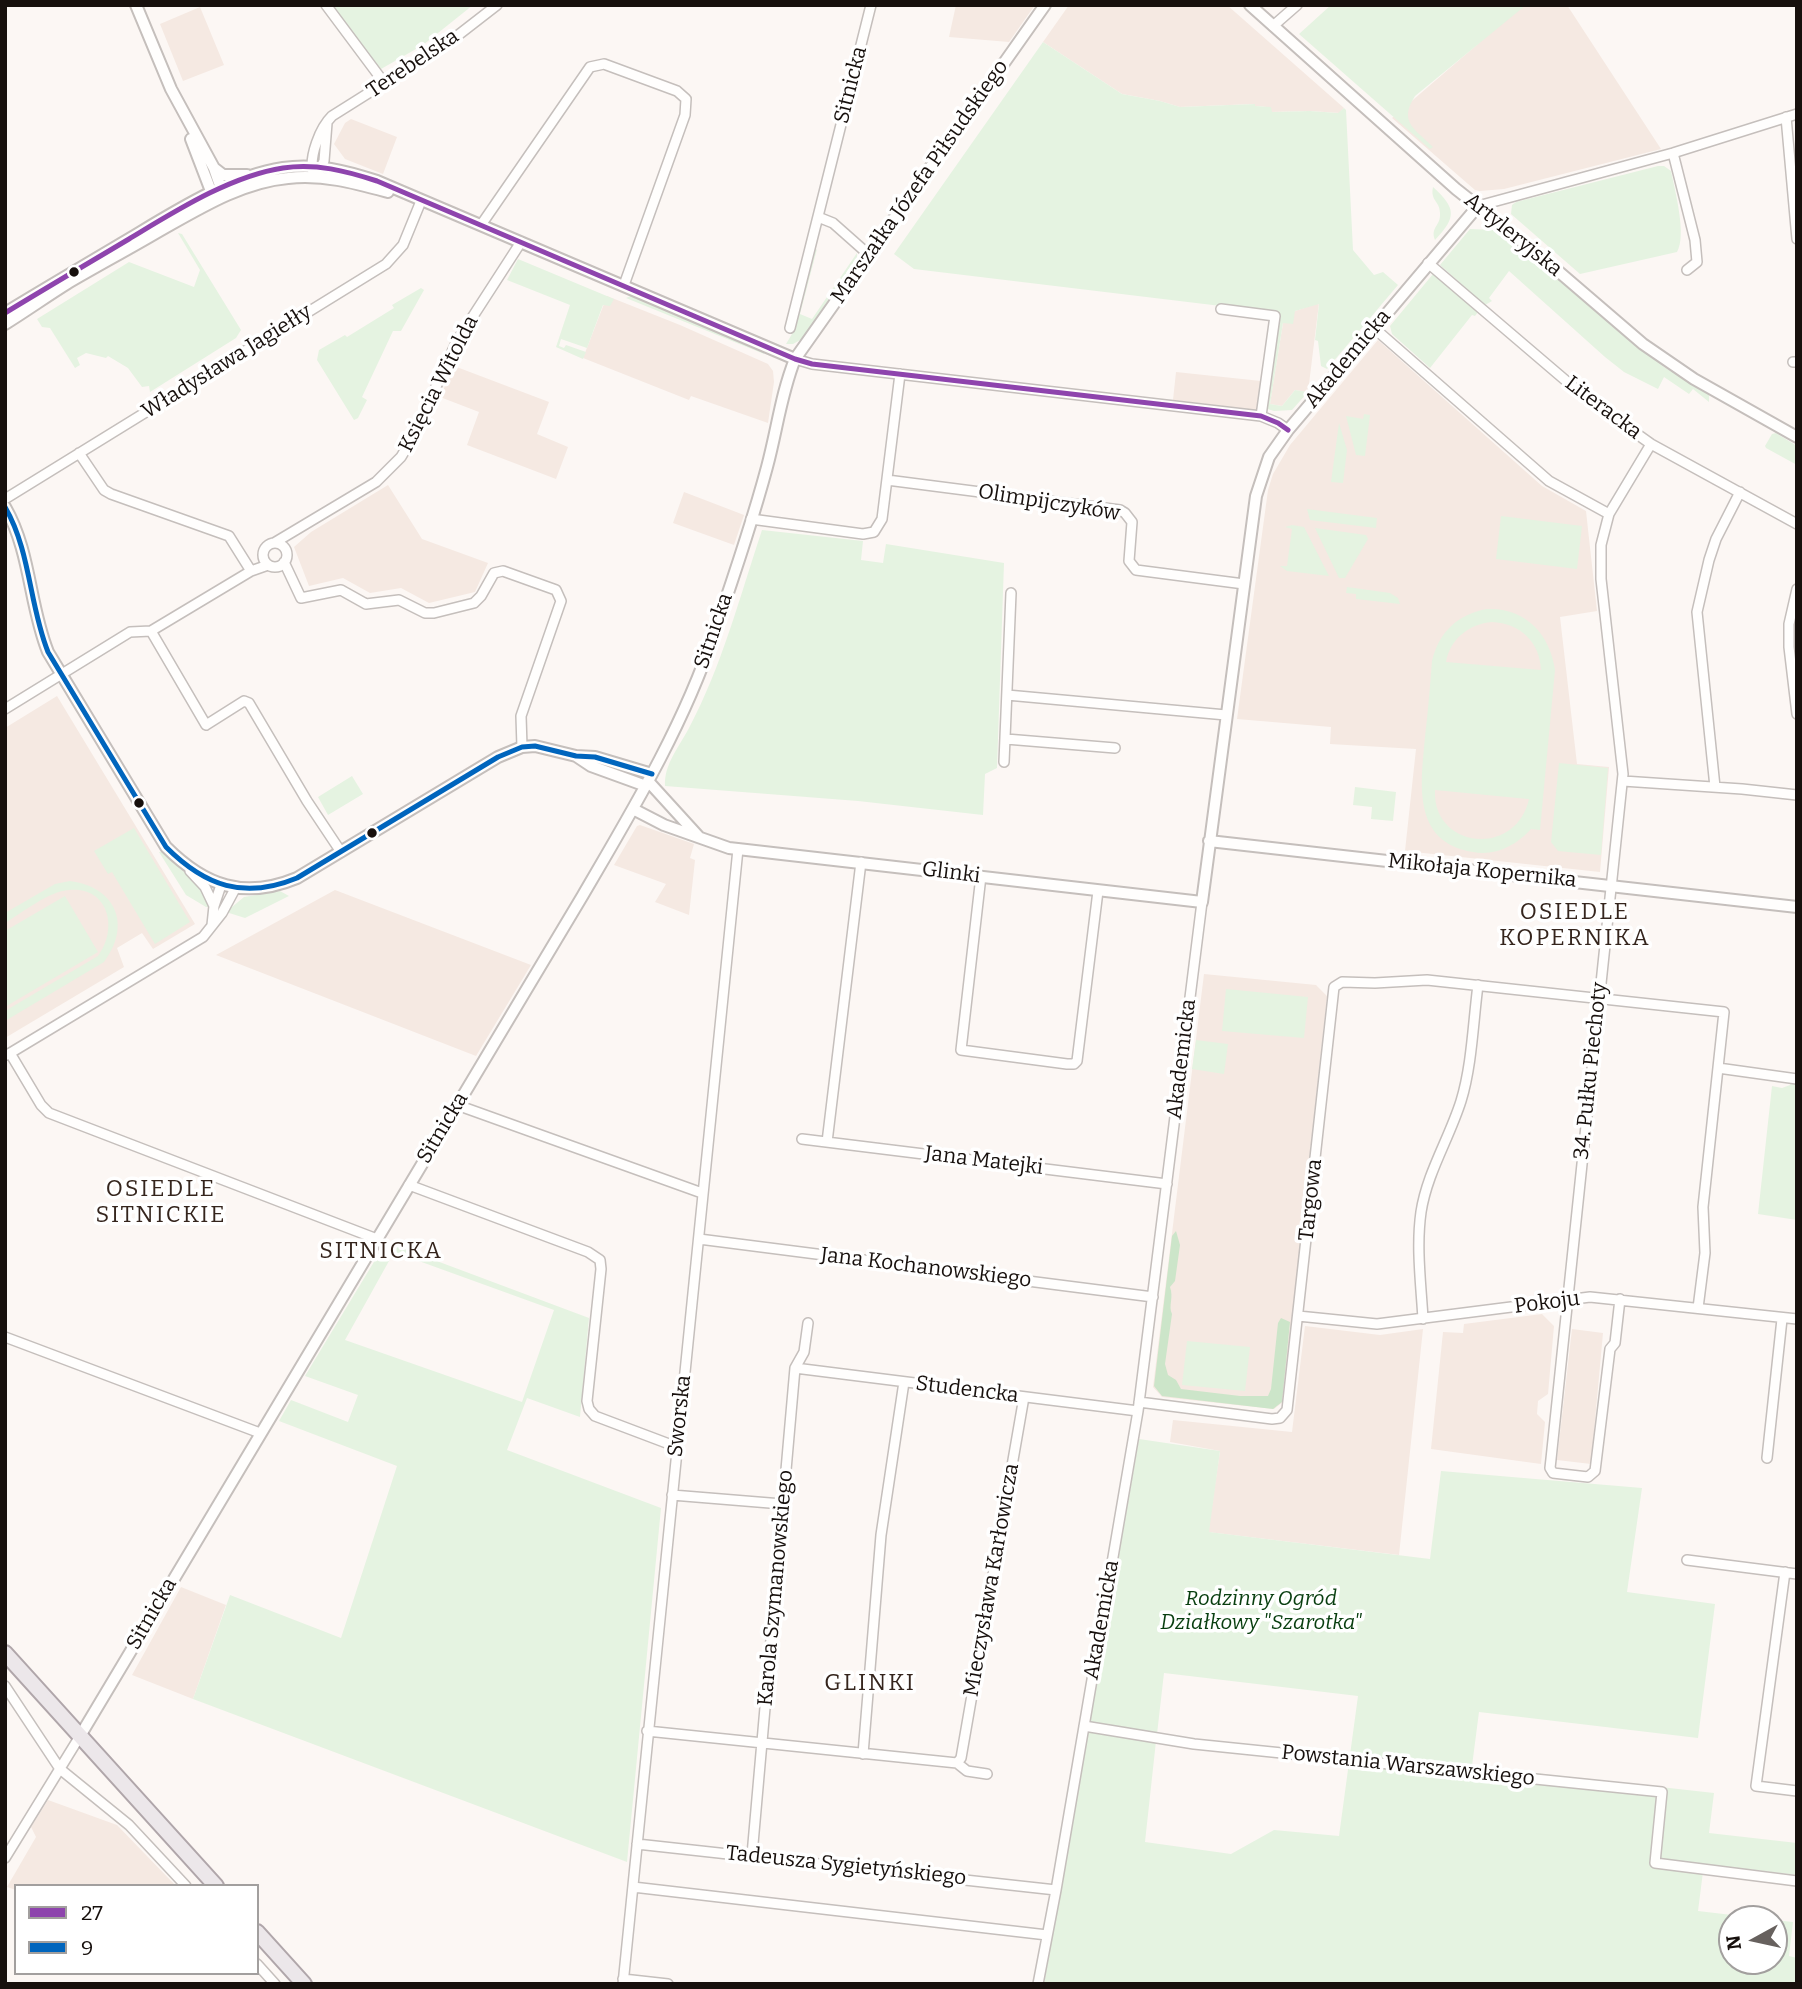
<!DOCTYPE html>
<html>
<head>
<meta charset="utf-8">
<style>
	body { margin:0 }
	#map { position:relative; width:1802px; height:1989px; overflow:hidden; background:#fcf7f4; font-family:Bitter,serif }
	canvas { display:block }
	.frame { position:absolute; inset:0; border:7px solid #17100d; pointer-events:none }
	.legend { position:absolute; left:14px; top:1884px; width:245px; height:91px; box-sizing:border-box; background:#fff; border:2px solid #a29f9e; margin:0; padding:9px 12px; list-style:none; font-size:21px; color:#17100d }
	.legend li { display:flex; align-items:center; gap:14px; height:35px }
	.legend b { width:35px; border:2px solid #a29f9e }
	.north { position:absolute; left:1718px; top:1905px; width:70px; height:70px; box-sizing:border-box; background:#fff; border:2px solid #a29f9e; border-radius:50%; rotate:262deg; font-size:19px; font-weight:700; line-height:28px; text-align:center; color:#17100d }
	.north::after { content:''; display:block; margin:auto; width:24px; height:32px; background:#67615e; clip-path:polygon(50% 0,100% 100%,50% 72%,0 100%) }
</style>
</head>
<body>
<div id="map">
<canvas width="1802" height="1989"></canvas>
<div class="frame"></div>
<ul class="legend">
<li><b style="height:9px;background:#8e44ad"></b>27</li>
<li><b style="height:9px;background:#0065bd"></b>9</li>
</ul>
<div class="north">N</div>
</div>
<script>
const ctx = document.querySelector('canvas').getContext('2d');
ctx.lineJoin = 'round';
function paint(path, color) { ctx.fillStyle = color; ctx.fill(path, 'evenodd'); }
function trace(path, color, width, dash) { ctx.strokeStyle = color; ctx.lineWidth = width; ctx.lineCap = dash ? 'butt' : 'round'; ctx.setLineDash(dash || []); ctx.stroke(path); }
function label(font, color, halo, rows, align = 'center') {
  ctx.font = font + ' Bitter,serif'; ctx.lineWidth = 7; ctx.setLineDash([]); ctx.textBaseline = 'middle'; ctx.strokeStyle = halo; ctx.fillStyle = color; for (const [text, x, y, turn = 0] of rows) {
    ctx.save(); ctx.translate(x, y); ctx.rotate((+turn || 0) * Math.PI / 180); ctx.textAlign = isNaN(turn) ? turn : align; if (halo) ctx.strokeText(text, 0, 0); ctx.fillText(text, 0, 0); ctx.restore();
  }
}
const built = new Path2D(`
	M 956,5 L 1035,5 L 1009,42 L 949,37 Z
	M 1069,5 L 1227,5 L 1344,108 L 1339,113 L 1310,111 L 1271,112 L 1267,107 L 1255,106 L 1254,104 L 1180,107 L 1160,101 L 1122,94 L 1043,42 Z
	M 1523,5 L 1567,5 L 1661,149 L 1504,189 L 1480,191 L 1475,190 L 1392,118 Z
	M 200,7 L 224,65 L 183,81 L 160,24 Z
	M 351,119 L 397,137 L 383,174 L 345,159 L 334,144 L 345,123 Z
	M 607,296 L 680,325 L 768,364 L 773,371 L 774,382 L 768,423 L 691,396 L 689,400 L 583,358 Z
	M 1319,303 L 1308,392 L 1295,390 L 1282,406 L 1270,404 L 1283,323 L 1295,311 Z
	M 1378,340 L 1542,486 L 1586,511 L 1597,611 L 1560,617 L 1577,764 L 1609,767 L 1600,872 L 1405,851 L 1416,749 L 1330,744 L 1331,727 L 1237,719 L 1268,490 L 1273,474 L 1290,445 Z
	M 454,366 L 549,402 L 537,434 L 568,447 L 556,479 L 467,445 L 479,412 L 440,397 Z
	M 1176,372 L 1261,381 L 1256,410 L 1173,400 Z
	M 388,485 L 422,539 L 488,563 L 475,592 L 429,603 L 401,588 L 370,593 L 343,578 L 309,586 L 294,547 L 311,532 Z
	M 684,492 L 744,515 L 734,545 L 673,523 Z
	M 57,696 L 195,924 L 153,949 L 142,933 L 117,948 L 124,967 L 5,1038 L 5,728 Z
	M 640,825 L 694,844 L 690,858 L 695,860 L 689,915 L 655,902 L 666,884 L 614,865 L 637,826 Z
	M 335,890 L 531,965 L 476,1056 L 216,955 Z
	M 1204,974 L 1316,985 L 1327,996 L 1283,1402 L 1274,1409 L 1162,1397 L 1153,1387 Z
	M 1542,1314 L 1554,1326 L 1548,1394 L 1538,1401 L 1537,1414 L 1545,1422 L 1541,1464 L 1431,1449 L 1443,1332 L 1463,1333 L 1464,1324 Z
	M 1305,1326 L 1380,1335 L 1423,1329 L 1399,1555 L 1208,1532 L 1220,1451 L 1170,1442 L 1173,1420 L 1292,1432 Z
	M 1572,1329 L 1603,1333 L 1591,1464 L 1557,1460 Z
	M 181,1587 L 226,1605 L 193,1699 L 132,1675 Z
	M 48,1800 L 117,1825 L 176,1886 L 16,1886 L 16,1890 L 7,1887 L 36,1837 L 31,1827 Z`);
const green = new Path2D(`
	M 332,5 L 473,5 L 423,45 L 381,69 Z
	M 1331,5 L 1526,5 L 1415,96 C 1398,122 1415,129 1433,147 L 1430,149 L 1299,34 Z
	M 1043,42 L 1122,94 L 1160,101 L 1180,107 L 1255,104 L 1255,106 L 1271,107 L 1272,112 L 1310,111 L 1338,113 L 1344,108 L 1346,110 L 1353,250 L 1374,275 L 1383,272 L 1398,285 L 1327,369 L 1321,366 L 1318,341 L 1315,340 L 1319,304 L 1295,311 L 1293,324 L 1283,323 L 1270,404 L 1282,406 L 1295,390 L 1308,392 L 1292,410 L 1274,411 L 1264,408 L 1267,405 L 1269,394 L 1266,390 L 1279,313 L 914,269 L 894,254 Z
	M 1658,166 L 1664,166 L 1671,171 C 1675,191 1687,235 1677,252 L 1580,274 L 1511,214 L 1512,205 L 1516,202 Z
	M 1433,187 C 1456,208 1457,217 1435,240 C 1430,227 1441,226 1440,213 C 1440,201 1430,201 1433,187 Z
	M 1470,229 L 1496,230 L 1538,261 L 1615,328 L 1664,367 L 1709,393 L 1709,402 L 1693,389 L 1689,394 L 1664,377 L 1658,389 L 1624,372 L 1605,357 L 1509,271 L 1489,298 L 1492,301 L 1485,305 L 1440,265 Z
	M 178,233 L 182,234 L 241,330 L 236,338 L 150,392 L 149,386 L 142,387 L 128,368 L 108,356 L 106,358 L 86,353 L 77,358 L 80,365 L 75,368 L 50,328 L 42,327 L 37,319 L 129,262 L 194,287 L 200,270 Z
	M 817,249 L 800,314 L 812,319 L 857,253 L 857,257 L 802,339 L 793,344 L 786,344 L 792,334 L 811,253 Z
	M 518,259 L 614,299 L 610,306 L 603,305 L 587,348 L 561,339 L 559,346 L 564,348 L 566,345 L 586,352 L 583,359 L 556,347 L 570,305 L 507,280 Z
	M 1433,274 L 1478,312 L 1475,316 L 1472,315 L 1430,368 L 1392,334 L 1390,326 Z
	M 421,288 L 424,290 L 401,331 L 393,331 L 362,397 L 367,400 L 358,418 L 354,420 L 317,360 L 319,350 L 345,335 L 347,337 L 394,308 L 392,305 Z
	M 633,295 L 764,352 L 764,354 L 626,298 Z
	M 1364,414 L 1370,415 L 1365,456 L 1356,455 L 1346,416 L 1363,419 Z
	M 1339,423 L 1347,450 L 1343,483 L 1331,482 Z
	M 1776,433 L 1797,446 L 1797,465 L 1766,448 L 1765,446 L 1772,434 Z
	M 1307,509 L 1377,518 L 1376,528 L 1310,520 Z
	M 1501,516 L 1582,526 L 1577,569 L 1496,559 Z
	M 1292,525 L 1304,527 L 1329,576 L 1287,571 L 1280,566 L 1287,566 L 1292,529 L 1285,527 Z
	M 1315,528 L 1366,535 L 1368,539 L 1345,578 L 1339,578 Z
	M 762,530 L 863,541 L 861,560 L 883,563 L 886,544 L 1004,563 L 997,768 L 985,774 L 983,815 L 858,801 L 665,786 C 664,764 679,747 689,728 C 722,666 740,596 762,530 Z
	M 1347,587 L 1390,593 L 1398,598 L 1400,604 L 1356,599 L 1356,594 L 1346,593 Z
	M 1487,609 C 1525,607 1550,634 1555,670 L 1540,830 L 1531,829 C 1516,846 1495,856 1473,852 C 1411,842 1421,782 1425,737 C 1428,712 1430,686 1432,661 C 1439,632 1458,614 1487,609 ZM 1492,622 C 1520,623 1540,642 1541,670 L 1446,662 C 1450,639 1469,624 1492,622 ZM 1435,790 L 1528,799 L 1529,799 C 1516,858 1432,849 1435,790 Z
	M 1559,763 L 1608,768 L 1601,855 L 1558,851 L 1551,842 Z
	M 352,776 L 363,794 L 328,815 L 318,797 Z
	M 1355,787 L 1396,792 L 1393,821 L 1371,819 L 1372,807 L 1353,805 Z
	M 134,828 L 190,922 L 155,944 L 112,872 L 108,874 L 94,851 Z
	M 159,852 L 163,852 C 179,869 203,884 210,907 L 206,907 L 186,895 Z
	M 70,881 C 116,887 132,925 104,962 L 5,1021 L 5,1011 L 98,956 C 119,928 108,886 69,890 C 49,891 22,913 5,923 L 5,913 L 55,884 Z
	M 280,891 L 289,896 L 245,918 L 226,912 L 244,897 Z
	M 65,896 L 98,952 L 5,1007 L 5,931 Z
	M 1226,989 L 1308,997 L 1304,1038 L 1222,1031 Z
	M 1196,1040 L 1228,1044 L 1224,1074 L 1192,1069 Z
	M 1790,1082 L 1797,1083 L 1797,1220 L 1758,1214 L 1772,1086 L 1782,1088 L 1790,1085 Z
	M 386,1242 L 589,1318 L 580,1417 L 527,1398 L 507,1450 L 661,1508 L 627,1862 L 193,1699 L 230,1595 L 341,1638 L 397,1466 L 279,1421 L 291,1400 L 348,1422 L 358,1395 L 305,1376 ZM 394,1252 L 554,1310 L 522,1402 L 345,1340 Z
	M 1187,1341 L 1250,1347 L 1245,1391 L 1182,1385 Z
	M 1139,1439 L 1220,1451 L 1209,1532 L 1430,1559 L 1441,1471 L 1642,1488 L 1627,1592 L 1715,1604 L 1698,1738 L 1479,1712 L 1472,1766 L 1714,1793 L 1709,1833 L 1797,1843 L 1797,1875 L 1704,1864 L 1698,1911 L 1766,1919 L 1732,1919 L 1732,1961 L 1774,1961 L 1774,1920 L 1793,1922 L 1789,1956 L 1797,1958 L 1797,1984 L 1044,1984 L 1088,1732 L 1156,1741 L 1145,1842 L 1231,1854 L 1274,1830 L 1339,1836 L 1358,1696 L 1164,1673 L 1157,1734 L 1089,1726 Z`);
const forest = new Path2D(`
	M 1176,1231 L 1180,1245 L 1175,1281 L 1170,1287 C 1174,1298 1168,1306 1172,1314 L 1165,1364 L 1168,1375 L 1176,1380 L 1181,1389 L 1240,1396 L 1268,1396 L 1271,1389 L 1278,1323 L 1281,1318 L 1290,1322 L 1282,1402 L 1273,1409 L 1162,1396 L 1154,1386 L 1172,1236 Z`);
const minor = new Path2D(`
	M 326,5 L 385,84
	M 1273,26 L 1297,5
	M 1786,117 L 1797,239
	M 1673,153 L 1695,240 L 1697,262 L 1687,270
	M 319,171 L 324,161 L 327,123
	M 313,173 C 309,156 320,128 332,116 L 448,43 L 497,5
	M 1478,206 L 1673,153 L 1797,114
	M 818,217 L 833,223 L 868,254
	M 481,225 L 590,67 L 604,64 L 677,91 L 686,99 L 685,115 L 624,285
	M 1428,263 L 1585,397 L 1651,444 L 1797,524
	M 1221,309 L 1275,316 L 1261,416
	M 790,328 L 871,5
	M 1374,328 L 1549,481 L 1609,514
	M 795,359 L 812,364 L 1261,416 L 1278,423 L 1288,430
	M 1793,362 L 1797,362
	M 79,453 L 104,490 L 111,494 L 229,536 L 251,571
	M 887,480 L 1120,510 L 1125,513 L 1132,522 L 1129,561 L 1136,570 L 1244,584
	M 5,499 L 386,264 L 403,245 L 421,201
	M 751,519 L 863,534 L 874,532 L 882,519 L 900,374
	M 274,543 L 376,482 L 401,457 L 414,435 L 457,341 L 521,242
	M263 555a12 12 0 1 1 24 0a12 12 0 1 1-24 0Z
	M 284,562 L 301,598 L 341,590 L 366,604 L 399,600 L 425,613 L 434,613 L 474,603 L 481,596 L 494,573 L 503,571 L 556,590 L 561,601 L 521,716 L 522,747
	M 1797,589 L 1789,624 L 1789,647 L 1797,714
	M 151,631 L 206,725 L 244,701 L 249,703 L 307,801 L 341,852
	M 1007,695 L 1226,715
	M 5,709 L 130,632 L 151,631 L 251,571 L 268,565
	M 1006,739 L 1115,748
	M 1004,762 L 1011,593
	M 1623,781 L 1742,789 L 1797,795
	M 1715,787 L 1697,612 L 1709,560 L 1716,539 L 1740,492
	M 190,871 L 205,887 L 214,906
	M 981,876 L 961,1050 L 1067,1064 L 1074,1064 L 1077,1061 L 1098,891
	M 212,925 L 214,906 L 221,885
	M 10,1053 L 41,1105 L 49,1113 L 377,1239
	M 7,1055 L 203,937 L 222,913 L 236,887
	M 1718,1068 L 1797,1079
	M 457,1105 L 702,1193
	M 802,1139 L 1167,1184
	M 827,1142 L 861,862
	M 409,1185 L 588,1252 L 600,1260 L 601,1269 L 587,1401 L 589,1409 L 595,1416 L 677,1447
	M 699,1239 L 1153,1297
	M 1620,1299 L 1615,1343 L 1610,1349 L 1595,1471 L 1588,1477 L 1553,1473 L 1550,1468 L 1551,1459 L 1623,774 L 1601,579 L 1601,545 L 1609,514 L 1651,444
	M 1298,1316 L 1377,1324 L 1590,1297 L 1797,1319
	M 1423,1319 C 1421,1284 1416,1247 1421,1212 C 1427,1173 1449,1139 1461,1101 C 1472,1065 1473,1023 1478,985
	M 5,1337 L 260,1433
	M 795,1368 L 1138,1411
	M 1139,1402 L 1272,1419 L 1280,1418 L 1287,1410 L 1334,987 L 1342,982 L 1375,983 L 1427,980 L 1724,1012 L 1703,1207 L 1705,1253 L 1698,1308
	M 1767,1458 L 1782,1319
	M 672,1495 L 782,1504
	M 1687,1560 L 1797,1574
	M 1785,1572 L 1756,1786 L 1797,1791
	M 5,1686 L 60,1769 L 129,1825 L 186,1886
	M 1084,1726 L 1194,1744 L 1662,1792 L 1655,1863 L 1797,1881
	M 647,1731 L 957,1763 L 967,1771 L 987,1774
	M 863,1754 L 881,1535 L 904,1382
	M 957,1763 L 961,1758 L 1024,1397
	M 637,1844 L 1056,1890
	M 752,1855 L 795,1368 L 804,1352 L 808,1323
	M 5,1858 L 80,1736
	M 633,1887 L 1047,1935
	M 257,1964 L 275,1984
	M 623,1979 L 668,1984
	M 623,1984 L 738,849
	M 1038,1984 L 1056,1890 L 1138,1411 L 1202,902`);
const tertiary = new Path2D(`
	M 136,5 L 171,89 L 214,168 L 223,194
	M 1250,5 L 1456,189 L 1537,253 L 1643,344 L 1694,379 L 1797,437
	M 191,139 L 214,199
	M 214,168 L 223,175 L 247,175
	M 5,313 C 46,288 87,264 129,239 C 174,212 230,176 283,168 C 316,163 346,171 377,181 L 795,359
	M 5,324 C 26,311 47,296 68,283 C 97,266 127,250 156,233 C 197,210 241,182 288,178 C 323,174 355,183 388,192
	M 5,507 C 31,552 29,605 48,652 L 166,847 C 205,886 244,900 297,878 L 498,757 L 522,747 L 535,746 L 576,756 L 595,757 L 652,774
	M 576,756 L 591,766 L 646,786
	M 648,781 L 699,837
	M 633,809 L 664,825 L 729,848 L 1202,902 L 1256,496 L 1269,457 L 1288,430 L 1478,206
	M 1209,841 L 1797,907
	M 80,1736 L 583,895 C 632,811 683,727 714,634 C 733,579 752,523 767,467 C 777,430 781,394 795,359 L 1045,5`);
const primary = new Path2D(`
	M 5,1653 L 216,1886
	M 257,1932 L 304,1984`);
const bus1 = new Path2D(`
	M 5,313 C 46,288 87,264 129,239 C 174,212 230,176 283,168 C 316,163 346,171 377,181 L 795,359 L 812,364 L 1261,416 L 1278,423 L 1288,430`);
const bus2 = new Path2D(`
	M 5,507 C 31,552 29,605 48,652 L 166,847 C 205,886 244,900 297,878 L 498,757 L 522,747 L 535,746 L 576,756 L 595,757 L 652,774`);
const markers = [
	[74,272,6,"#17100d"],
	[139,803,6,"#17100d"],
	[372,833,6,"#17100d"]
];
const streetNames = [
	["Terebelska",413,64,-34],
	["Sitnicka",851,85,-76],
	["Marszałka Józefa Piłsudskiego",920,182,-55],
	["Artyleryjska",1513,235,39],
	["Akademicka",1348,359,-50],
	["Władysława Jagiełły",227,362,-32],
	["Księcia Witolda",439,384,-63],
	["Literacka",1603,408,37],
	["Olimpijczyków",1049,503,9],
	["Sitnicka",714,631,-71],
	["Mikołaja Kopernika",1482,871,6],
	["Glinki",951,873,7],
	["Akademicka",1182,1059,-83],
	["34. Pułku Piechoty",1591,1071,-84],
	["Sitnicka",443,1128,-59],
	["Jana Matejki",984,1161,7],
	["Targowa",1311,1200,-84],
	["Jana Kochanowskiego",926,1268,7],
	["Pokoju",1547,1303,-7],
	["Studencka",967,1390,7],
	["Sworska",680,1416,-84],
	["Mieczysława Karłowicza",992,1580,-80],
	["Karola Szymanowskiego",776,1588,-85],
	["Sitnicka",152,1614,-60],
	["Akademicka",1102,1620,-80],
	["Powstania Warszawskiego",1408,1766,6],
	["Tadeusza Sygietyńskiego",846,1866,6]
];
const parkNames = [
	["Rodzinny Ogród",1261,1599],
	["Działkowy \"Szarotka\"",1261,1623]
];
const neighbourhoodNames = [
	["OSIEDLE",1575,913],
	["KOPERNIKA",1575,939],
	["OSIEDLE",161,1190],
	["SITNICKIE",161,1216],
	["SITNICKA",381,1252],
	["GLINKI",870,1684]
];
paint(built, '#f5e9e2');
paint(green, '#e5f3e1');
paint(forest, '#cce5c9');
trace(minor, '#c5bfbc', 12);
trace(tertiary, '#c5bfbc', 14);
trace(primary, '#b0a6aa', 18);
trace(minor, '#fffefd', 9);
trace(tertiary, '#fffefd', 10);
trace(primary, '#ece7ea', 14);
trace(bus1, '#8e44ad', 5);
trace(bus2, '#0065bd', 5);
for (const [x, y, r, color] of markers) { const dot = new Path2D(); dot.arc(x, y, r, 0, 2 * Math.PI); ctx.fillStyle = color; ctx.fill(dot); trace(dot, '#fff', 2.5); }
label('21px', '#17100d', '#fff', streetNames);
label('italic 21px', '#083e0f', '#fff', parkNames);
ctx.letterSpacing = '2px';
label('23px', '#35251d', '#fff', neighbourhoodNames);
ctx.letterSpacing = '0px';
</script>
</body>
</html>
